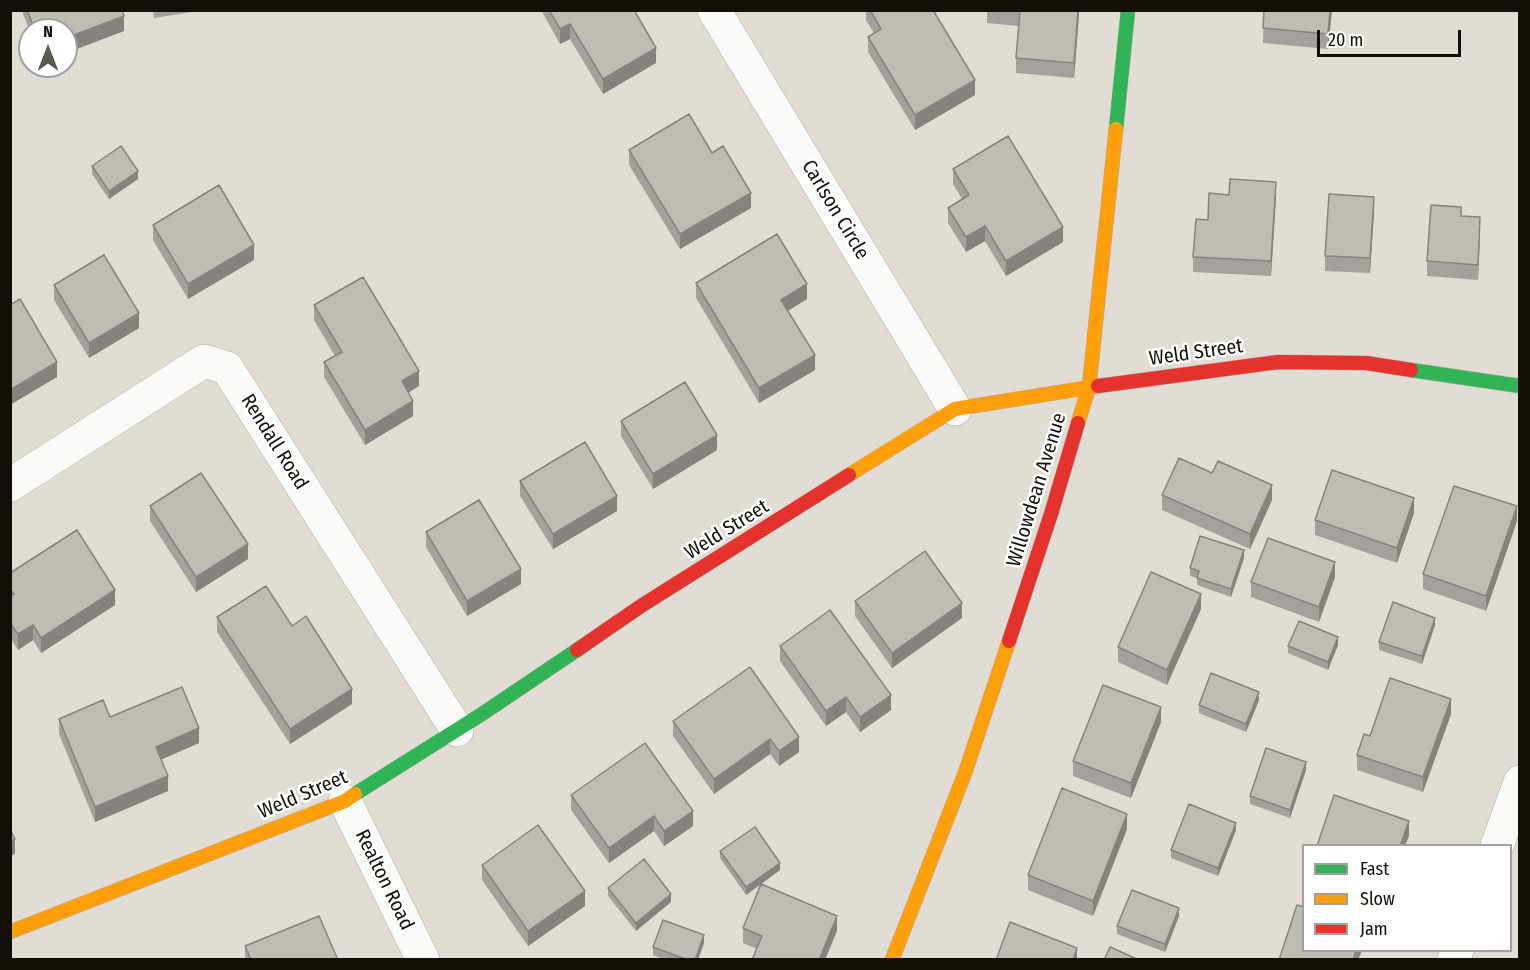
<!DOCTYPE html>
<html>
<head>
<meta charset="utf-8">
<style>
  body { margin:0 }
  #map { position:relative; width:1530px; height:970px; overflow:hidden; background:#e1ddd4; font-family:"Fira Sans Condensed",sans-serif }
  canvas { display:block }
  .frame { position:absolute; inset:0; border:12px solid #120f09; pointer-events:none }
  .legend { position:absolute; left:1302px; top:844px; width:210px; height:108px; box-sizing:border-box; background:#fff; border:2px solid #a09f9d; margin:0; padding:8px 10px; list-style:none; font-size:18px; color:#120f09 }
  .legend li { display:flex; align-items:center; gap:12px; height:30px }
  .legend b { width:30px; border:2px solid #a09f9d }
  .north { position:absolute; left:18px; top:18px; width:60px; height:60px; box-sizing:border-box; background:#fff; border:2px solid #a09f9d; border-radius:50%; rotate:0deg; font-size:16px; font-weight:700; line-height:24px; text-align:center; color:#120f09 }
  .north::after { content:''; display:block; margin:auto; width:21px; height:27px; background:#5a5750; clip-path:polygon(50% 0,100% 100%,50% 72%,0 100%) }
  .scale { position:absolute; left:1317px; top:30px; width:144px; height:27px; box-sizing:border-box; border:3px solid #120f09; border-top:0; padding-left:8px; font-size:18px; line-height:21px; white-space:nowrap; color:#120f09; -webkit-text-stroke:4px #fff; paint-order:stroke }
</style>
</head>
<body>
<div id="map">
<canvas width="1530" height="970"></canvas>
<div class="frame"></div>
<ul class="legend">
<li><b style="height:8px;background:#30b455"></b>Fast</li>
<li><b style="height:8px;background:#ff9f0a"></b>Slow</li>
<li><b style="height:8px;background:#e5322d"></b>Jam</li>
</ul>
<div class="north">N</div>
<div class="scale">20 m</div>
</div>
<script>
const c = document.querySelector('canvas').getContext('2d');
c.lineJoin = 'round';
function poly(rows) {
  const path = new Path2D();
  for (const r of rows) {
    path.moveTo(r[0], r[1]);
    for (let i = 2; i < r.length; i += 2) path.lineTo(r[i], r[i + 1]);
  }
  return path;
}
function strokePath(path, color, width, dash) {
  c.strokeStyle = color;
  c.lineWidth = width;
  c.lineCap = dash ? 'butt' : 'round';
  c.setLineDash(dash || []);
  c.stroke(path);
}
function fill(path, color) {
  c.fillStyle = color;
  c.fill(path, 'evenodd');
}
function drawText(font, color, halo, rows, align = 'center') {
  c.font = font + ' "Fira Sans Condensed",sans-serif';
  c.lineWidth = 5;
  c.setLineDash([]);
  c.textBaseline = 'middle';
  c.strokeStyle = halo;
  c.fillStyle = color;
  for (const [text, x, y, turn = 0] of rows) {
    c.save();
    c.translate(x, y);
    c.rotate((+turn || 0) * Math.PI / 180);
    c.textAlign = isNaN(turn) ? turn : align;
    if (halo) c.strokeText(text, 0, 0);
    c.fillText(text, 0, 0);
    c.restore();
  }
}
const street = poly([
  [714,10,955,409],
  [10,485,204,361,227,368,457,730],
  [345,801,423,960],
  [1497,846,1520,782],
  [1454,960,1457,950]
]);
const fast = poly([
  [1116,129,1128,10],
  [1411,370,1520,386],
  [355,794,482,714,577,650]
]);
const slow = poly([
  [1078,423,1089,387,1116,129],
  [849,475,955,409,1098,386],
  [10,932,345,801,355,794],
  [892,960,965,773,1009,641]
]);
const jam = poly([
  [1098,386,1278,362,1366,363,1411,370],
  [1009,641,1051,514,1078,423],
  [577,650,641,606,849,475]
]);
strokePath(street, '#aeaba4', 34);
strokePath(fast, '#aeaba4', 15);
strokePath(slow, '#aeaba4', 15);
strokePath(jam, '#aeaba4', 15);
strokePath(street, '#fafaf9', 33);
strokePath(fast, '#30b455', 14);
strokePath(slow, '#ff9f0a', 14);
strokePath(jam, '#e5322d', 14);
fill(poly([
  [122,10,124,31,66,53,66,30,30,30,30,32,22,11],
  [153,10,205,10,154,18],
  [541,10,634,10,656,63,603,94,570,39,560,44],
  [866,10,933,10,975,95,915,130,868,52,868,37,874,33,866,20],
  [987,10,1079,10,1074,78,1016,73,1016,58,1018,26,987,23],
  [1264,10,1332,10,1328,49,1263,43],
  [629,150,712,153,751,208,680,249,629,165],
  [92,166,138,179,109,199,92,174],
  [953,169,1063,242,1006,276,985,241,966,252,948,223,948,208,962,199,953,184],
  [1229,195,1276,197,1271,276,1193,272,1193,257],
  [1374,212,1370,273,1325,271,1325,256],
  [1461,216,1480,232,1478,280,1427,276,1427,261],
  [153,225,254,260,188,299,153,240],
  [1520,249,1520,280,1519,280],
  [696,283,807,299,788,311,815,370,759,403,696,298],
  [54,285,139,328,89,358,54,300],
  [314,305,419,386,408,393,413,416,365,445,324,377,324,362,335,356,314,320],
  [621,421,717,450,653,489,621,436],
  [1212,473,1272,500,1250,549,1162,510,1162,495],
  [520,481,617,511,553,549,520,496],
  [150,506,248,559,196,592,150,521],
  [1414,513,1397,563,1315,535,1315,520],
  [1517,521,1486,611,1423,589,1423,574],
  [426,532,521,584,467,616,426,547],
  [1244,558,1231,597,1197,585,1197,578,1190,576,1190,568],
  [10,573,115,605,41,653,33,640,18,650,10,638],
  [1335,577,1319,622,1251,597,1251,582],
  [855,601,962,618,892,668,855,616],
  [1201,609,1167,685,1118,662,1118,647],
  [217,617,292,626,352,704,290,744,217,632],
  [1435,625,1422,664,1379,650,1379,642],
  [1338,645,1328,670,1288,653,1288,646],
  [780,646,891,710,860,732,846,712,826,726,780,661],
  [750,667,799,752,779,766,770,754,714,794,673,736,673,721],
  [1259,700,1246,732,1199,713,1199,705],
  [1451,714,1423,792,1357,770,1357,755,1370,736],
  [110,717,199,743,161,759,168,791,95,822,59,734,59,719],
  [1161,722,1131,798,1073,776,1073,761],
  [1306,770,1290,818,1250,804,1250,796],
  [571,795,693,826,664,846,654,831,609,863,571,810],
  [1127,829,1093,916,1028,890,1028,875],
  [1236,830,1218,876,1171,858,1171,850],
  [720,851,780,870,761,884,837,931,757,949,743,943,743,928,760,885,746,895,720,858],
  [482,865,585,906,528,946,482,880],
  [608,888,671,902,636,931,608,896],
  [1179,916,1165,952,1117,934,1117,926],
  [704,943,698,960,666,960,653,955,653,947],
  [245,946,338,960,245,960]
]), '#a4a19c');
fill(poly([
  [1078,10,1079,10,1079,16,1074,78,1074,63],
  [1330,10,1332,10,1328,49,1328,34],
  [124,16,124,31,66,53,66,38],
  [570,24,570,39,560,44,560,29],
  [656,48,656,63,603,94,603,79],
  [975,80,975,95,915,130,915,115],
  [138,171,138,179,109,199,109,191],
  [1276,182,1276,197,1271,276,1271,261],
  [751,193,751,208,680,249,680,234],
  [1374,197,1374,212,1370,273,1370,258],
  [1480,217,1480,232,1478,280,1478,265],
  [985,226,985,241,966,252,966,237],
  [1063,227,1063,242,1006,276,1006,261],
  [254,245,254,260,188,299,188,284],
  [807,284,807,299,781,315,781,300],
  [139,313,139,328,89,358,89,343],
  [815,355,815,370,759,403,759,388],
  [57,362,57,377,10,405,10,390],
  [419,371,419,386,402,396,402,381],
  [413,401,413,416,365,445,365,430],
  [717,435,717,450,653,489,653,474],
  [1272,485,1272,500,1250,549,1250,534],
  [617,496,617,511,553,549,553,534],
  [1414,498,1414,513,1397,563,1397,548],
  [1517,506,1517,521,1486,611,1486,596],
  [248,544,248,559,196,592,196,577],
  [1244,550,1244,558,1231,597,1231,589],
  [1335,562,1335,577,1319,622,1319,607],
  [521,569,521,584,467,616,467,601],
  [115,590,115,605,41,653,41,638],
  [1201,594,1201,609,1167,685,1167,670],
  [962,603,962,618,892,668,892,653],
  [1435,618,1435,625,1422,664,1422,656],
  [33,625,33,640,18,650,18,634],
  [1338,637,1338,645,1328,670,1328,662],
  [352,689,352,704,290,744,290,729],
  [1259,692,1259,700,1246,732,1246,724],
  [891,695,891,710,860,732,860,717],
  [846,697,846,712,826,726,826,711],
  [1451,699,1451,714,1423,792,1423,777],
  [1161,707,1161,722,1131,798,1131,783],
  [199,728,199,743,156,762,156,747],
  [799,737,799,752,779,766,779,751],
  [770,739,770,754,714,794,714,779],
  [1306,762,1306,770,1290,818,1290,810],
  [168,776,168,791,95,822,95,807],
  [693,811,693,826,664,846,664,831],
  [1127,814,1127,829,1093,916,1093,901],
  [654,816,654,831,609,863,609,848],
  [1409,821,1409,836,1405,846,1400,846],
  [1236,823,1236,830,1218,876,1218,868],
  [15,839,15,854,10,856,10,841],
  [780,863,780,870,746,895,746,887],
  [585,891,585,906,528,946,528,931],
  [671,894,671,902,636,931,636,923],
  [1179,908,1179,916,1165,952,1165,944],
  [837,916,837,931,825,960,819,960],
  [704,935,704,943,698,960,695,960],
  [1077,948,1077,960,1073,960],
  [1356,951,1362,951,1358,960,1353,960]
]), '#86837f');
const building = poly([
  [27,10,122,10,124,16,66,38,66,30,35,30,27,10],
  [549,10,634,10,656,48,603,79,570,24,560,29,549,10],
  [870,10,933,10,975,80,915,115,868,37,881,29,870,10],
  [1017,10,1078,10,1074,63,1016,58,1020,11,1017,10],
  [1264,10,1330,10,1328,34,1263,28,1264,10],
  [689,114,712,153,723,146,751,193,680,234,629,150,689,114],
  [1008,136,1063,227,1006,261,985,226,966,237,948,208,969,195,953,169,1008,136],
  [121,146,138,171,109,191,92,166,121,146],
  [1230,179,1276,182,1271,261,1193,257,1196,219,1208,220,1209,193,1229,195,1230,179],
  [219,185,254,245,188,284,153,225,219,185],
  [1329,194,1374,197,1370,258,1325,256,1329,194],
  [1431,205,1461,207,1461,216,1480,217,1478,265,1427,261,1431,205],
  [777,234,807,284,781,300,815,355,759,388,696,283,777,234],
  [104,255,139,313,89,343,54,285,104,255],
  [363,277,419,371,402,381,413,401,365,430,324,362,342,352,314,305,363,277],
  [20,299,57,362,10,390,10,305,20,299],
  [685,382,717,435,653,474,621,421,685,382],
  [585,442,617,496,553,534,520,481,585,442],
  [1179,458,1212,473,1218,461,1272,485,1250,534,1162,495,1179,458],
  [1332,470,1414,498,1397,548,1315,520,1332,470],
  [201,473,248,544,196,577,150,506,201,473],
  [1454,486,1517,506,1486,596,1423,574,1454,486],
  [479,500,521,569,467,601,426,532,479,500],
  [77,530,115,590,41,638,33,625,18,634,10,623,10,597,14,594,10,589,10,573,77,530],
  [1200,536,1244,550,1231,589,1197,578,1199,571,1190,568,1200,536],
  [1268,538,1335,562,1319,607,1251,582,1268,538],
  [925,551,962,603,892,653,855,601,925,551],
  [1151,572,1201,594,1167,670,1118,647,1151,572],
  [266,586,292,626,306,616,352,689,290,729,217,617,266,586],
  [1393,602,1435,618,1422,656,1379,642,1393,602],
  [830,610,891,695,860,717,846,697,826,711,780,646,830,610],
  [1299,621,1338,637,1328,662,1288,646,1299,621],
  [750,667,799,737,779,751,770,739,714,779,673,721,750,667],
  [1211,673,1259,692,1246,724,1199,705,1211,673],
  [1390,678,1451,699,1423,777,1357,755,1364,734,1370,736,1390,678],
  [1103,685,1161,707,1131,783,1073,761,1103,685],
  [182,687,199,728,156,747,168,776,95,807,59,719,103,700,110,717,182,687],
  [645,743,693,811,664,831,654,816,609,848,571,795,645,743],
  [1266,748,1306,762,1290,810,1250,796,1266,748],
  [1062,788,1127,814,1093,901,1028,875,1062,788],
  [1334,795,1409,821,1400,846,1317,846,1334,795],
  [1189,804,1236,823,1218,868,1171,850,1189,804],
  [538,825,585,891,528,931,482,865,538,825],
  [755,827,780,863,746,887,720,851,755,827],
  [10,829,15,839,10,841,10,829],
  [644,859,671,894,636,923,608,888,644,859],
  [761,884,837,916,819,960,752,960,762,936,743,928,761,884],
  [1132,890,1179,908,1165,944,1117,926,1132,890],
  [1297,905,1304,907,1304,951,1356,951,1353,960,1279,960,1297,905],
  [319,916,338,960,251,960,245,946,319,916],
  [663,920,704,935,695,960,688,960,653,947,663,920],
  [1010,922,1077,948,1073,960,996,960,1010,922],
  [1110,947,1139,960,1104,960,1110,947]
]);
fill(building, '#bfbbb5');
strokePath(building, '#86837f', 1.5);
drawText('20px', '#120f09', '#fff', [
  ["Carlson Circle",835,210,59],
  ["Weld Street",1196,353,-8],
  ["Rendall Road",274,442,58],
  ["Willowdean Avenue",1037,490,-73],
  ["Weld Street",727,530,-32],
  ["Weld Street",303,795,-23],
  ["Realton Road",384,880,64]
]);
</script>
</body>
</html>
